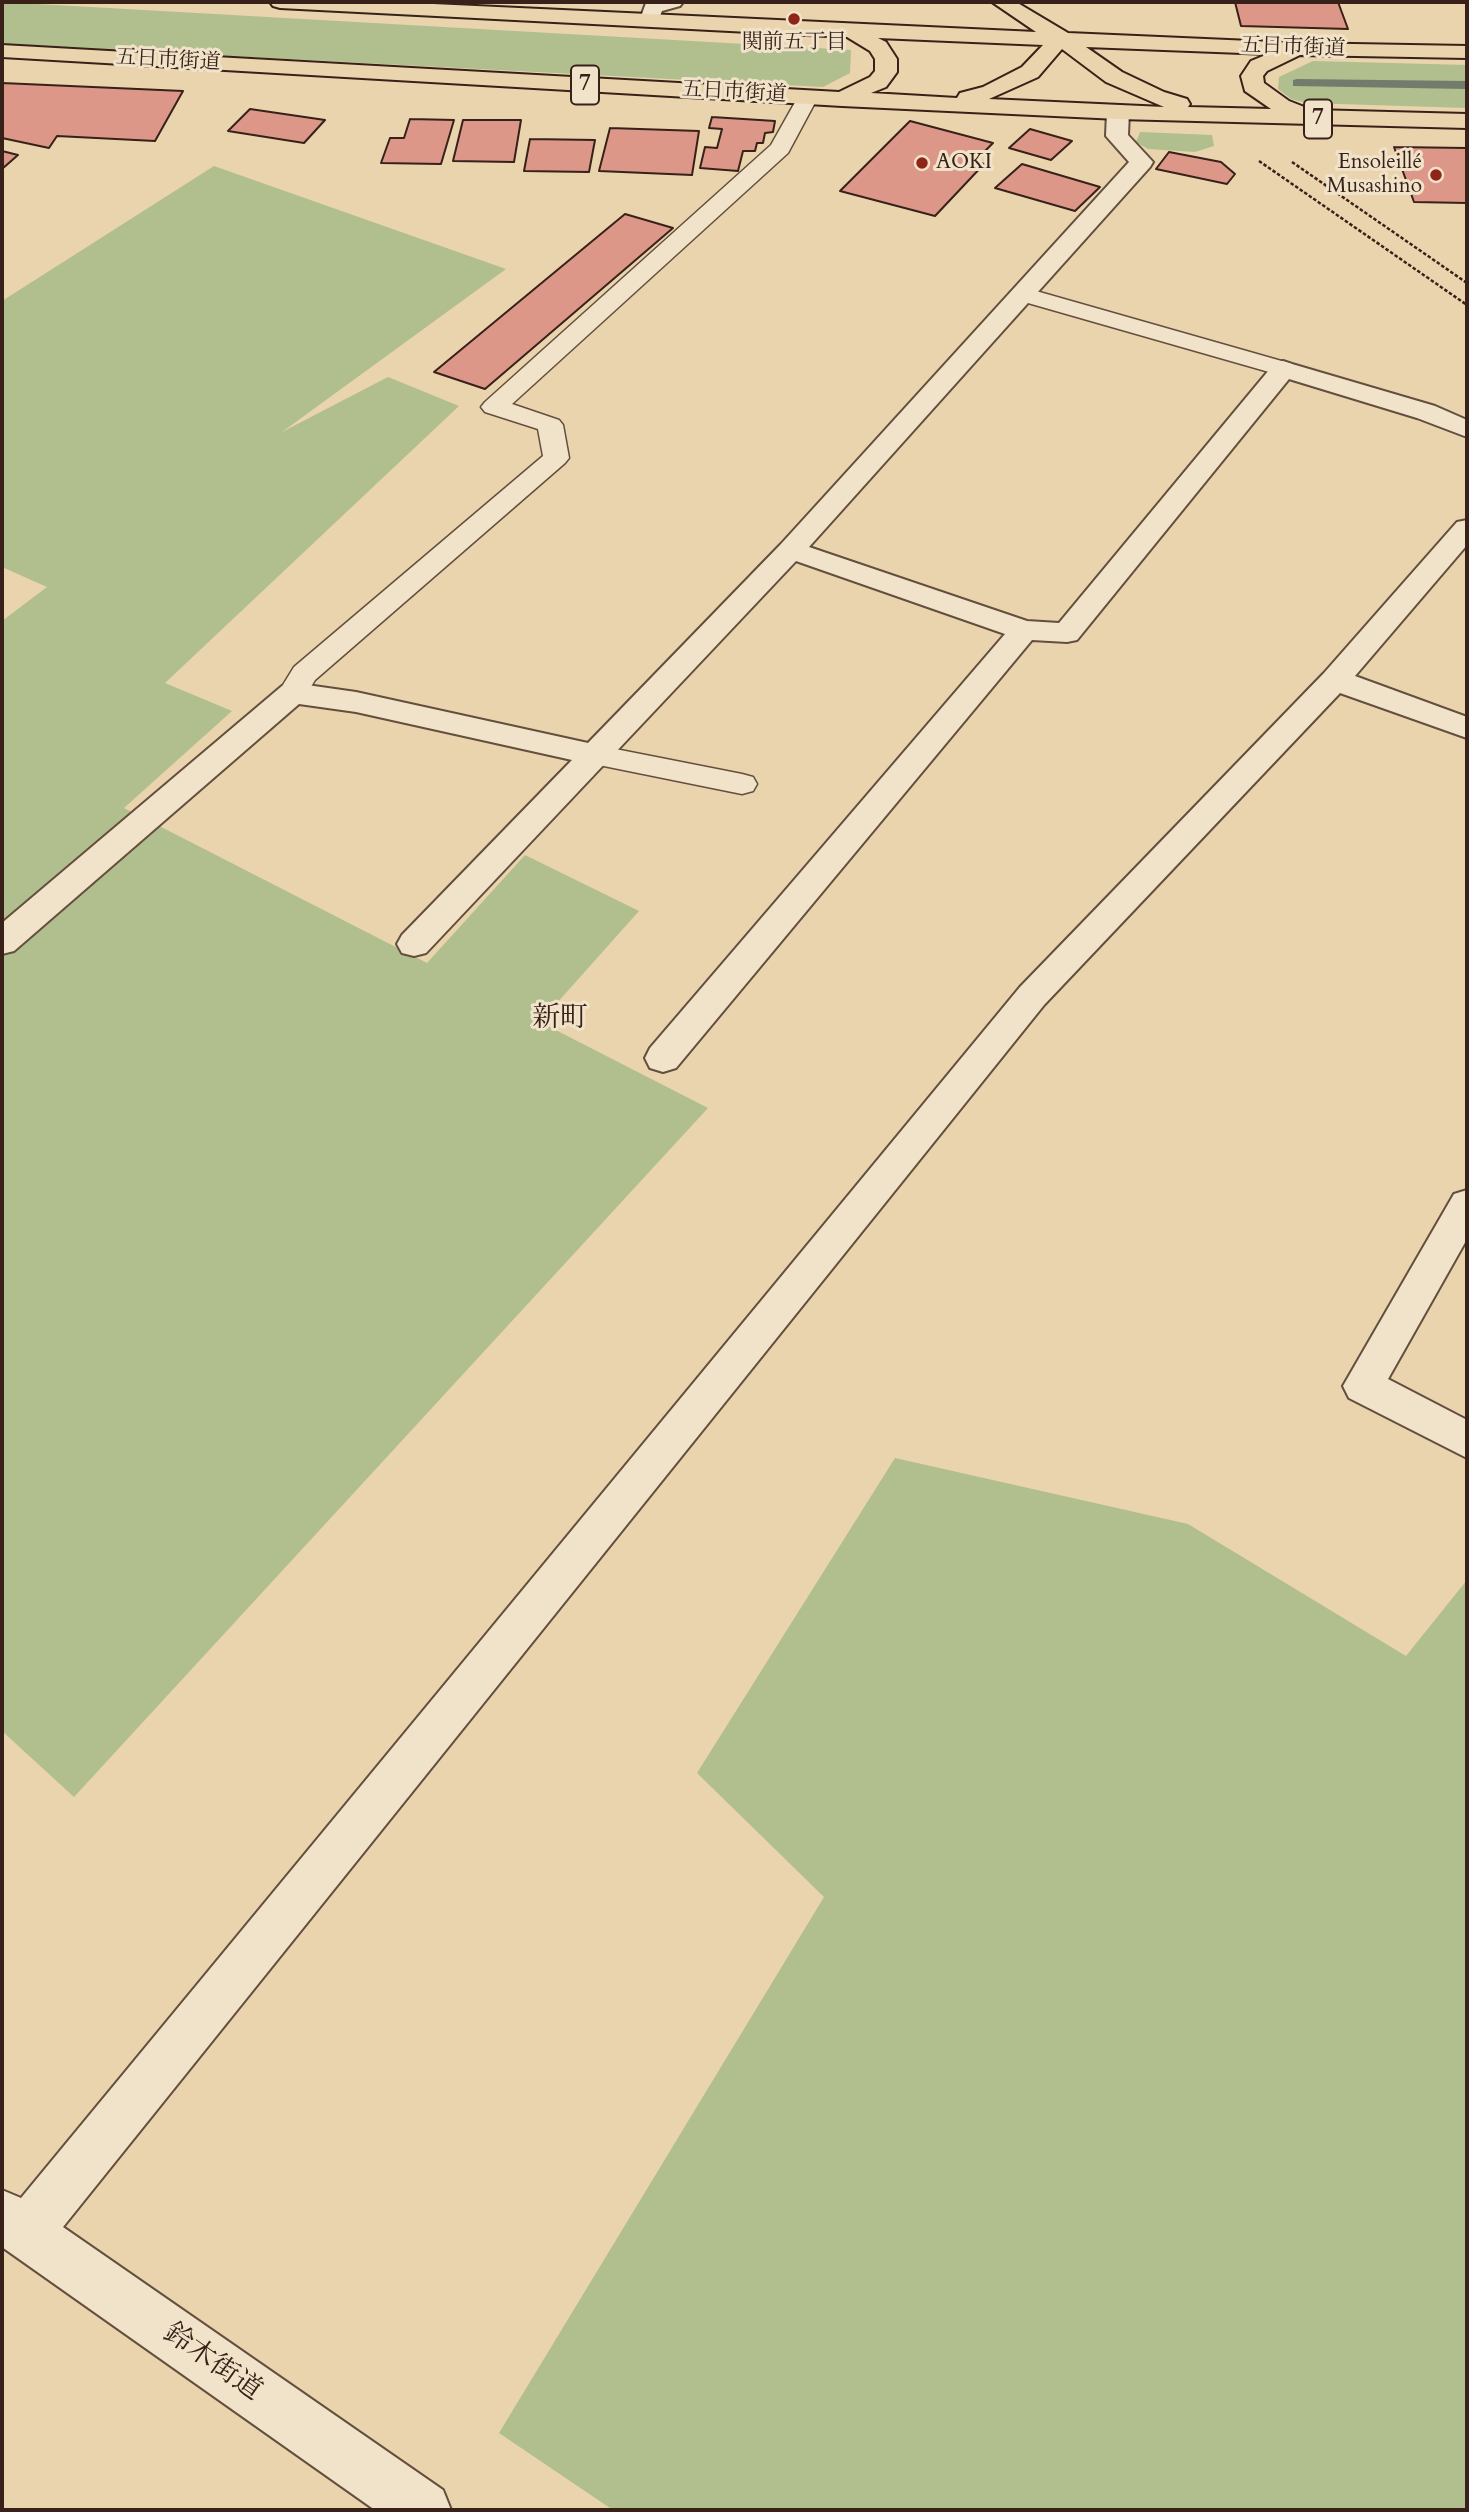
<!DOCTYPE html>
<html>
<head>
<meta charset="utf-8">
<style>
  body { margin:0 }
  #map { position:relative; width:1469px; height:2512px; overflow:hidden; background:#e9d4ad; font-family:Cardo,serif }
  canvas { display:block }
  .frame { position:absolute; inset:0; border:4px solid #382118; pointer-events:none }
</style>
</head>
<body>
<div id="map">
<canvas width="1469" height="2512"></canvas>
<div class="frame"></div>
</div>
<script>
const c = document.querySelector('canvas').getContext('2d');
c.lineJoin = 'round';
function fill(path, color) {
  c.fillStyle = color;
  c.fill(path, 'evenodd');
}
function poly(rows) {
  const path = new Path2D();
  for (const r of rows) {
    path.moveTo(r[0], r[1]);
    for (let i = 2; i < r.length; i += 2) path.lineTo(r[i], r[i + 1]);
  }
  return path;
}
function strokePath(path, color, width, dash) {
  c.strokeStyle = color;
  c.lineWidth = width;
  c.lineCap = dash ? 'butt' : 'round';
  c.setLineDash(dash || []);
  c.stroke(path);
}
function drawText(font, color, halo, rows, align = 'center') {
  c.font = font + ' Cardo,"Noto Serif JP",serif';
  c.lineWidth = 6;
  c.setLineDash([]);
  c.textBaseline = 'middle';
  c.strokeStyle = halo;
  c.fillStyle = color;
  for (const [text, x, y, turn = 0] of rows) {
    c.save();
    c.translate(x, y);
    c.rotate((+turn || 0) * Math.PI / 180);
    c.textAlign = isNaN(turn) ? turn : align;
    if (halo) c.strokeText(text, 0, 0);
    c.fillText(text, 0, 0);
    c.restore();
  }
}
fill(poly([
  [2,2,851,50,850,73,823,87,20,45,2,43],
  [1313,61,1467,65,1467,108,1307,103,1291,99,1278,89,1279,77],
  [1140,132,1212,135,1214,146,1195,152,1148,149,1136,142],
  [214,166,506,269,282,432,388,377,459,406,165,683,232,711,124,808,427,963,525,855,639,911,540,1022,708,1108,74,1797,2,1731,2,621,47,587,2,567,2,301],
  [895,1458,1188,1524,1406,1656,1467,1580,1467,2510,613,2510,499,2433,824,1897,697,1773]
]), '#b1be8e');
fill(poly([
  [1297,79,1467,81,1467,89,1293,86,1293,80,1297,79]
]), '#727c6d');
const building = poly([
  [1235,2,1338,2,1348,29,1241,26,1235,2],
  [2,83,183,91,155,141,57,136,49,148,2,138,2,83],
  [250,109,325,120,304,143,228,131,250,109],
  [712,117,775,121,773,132,765,133,763,143,757,143,755,151,743,151,738,171,700,168,705,147,717,148,722,129,709,128,712,117],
  [410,119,454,120,441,164,381,163,390,138,404,138,410,119],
  [463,120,521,120,514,162,453,161,463,120],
  [910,121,993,143,975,161,984,164,935,216,840,191,910,121],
  [610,128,699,131,692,175,599,171,610,128],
  [1030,129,1072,141,1051,160,1009,148,1030,129],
  [530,139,595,140,589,172,524,171,530,139],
  [1394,147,1467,148,1467,203,1414,202,1394,147],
  [2,151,18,155,2,169,2,151],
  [1169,152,1221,162,1235,174,1227,184,1156,169,1169,152],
  [1022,164,1100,187,1075,211,995,188,1022,164],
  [625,214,673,228,485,389,434,372,625,214]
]);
fill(building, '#dc9789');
strokePath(building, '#382118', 2);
const service = poly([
  [808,91,815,93,818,97,788,153,512,404,559,420,563,425,569,458,565,463,315,680,303,700,293,702,283,700,278,693,294,667,543,456,538,429,485,412,481,407,485,402,771,145,798,97,801,93,808,91],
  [1022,287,1292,364,1295,369,1292,374,1283,376,1014,299,1010,294,1014,289,1022,287],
  [595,745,742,774,753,777,757,784,753,791,742,794,584,762,580,755,584,748,595,745]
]);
const minor = poly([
  [683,2,680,6,662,11,656,26,642,26,639,22,646,3,683,2],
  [1118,105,1126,107,1129,112,1128,135,1153,162,1150,167,809,547,1027,621,1059,623,1274,364,1283,361,1292,364,1435,406,1467,420,1467,437,1417,418,1289,379,1077,640,1067,642,1032,640,676,1068,663,1072,650,1068,645,1058,650,1048,1005,634,796,561,426,953,414,956,402,953,397,944,402,935,572,760,356,712,299,704,14,951,2,954,2,923,282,686,293,683,356,692,588,743,781,544,1129,162,1106,136,1107,112,1110,107,1118,105],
  [1467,520,1467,545,1355,676,1467,717,1467,738,1340,693,1044,1005,63,2227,443,2490,451,2510,375,2510,2,2247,2,2190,21,2198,1020,987,1324,673,1457,522,1467,520],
  [1467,1190,1467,1239,1388,1379,1467,1420,1467,1458,1349,1398,1343,1386,1454,1194,1467,1190]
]);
const primary = poly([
  [270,2,390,2,1036,32,992,2,1016,2,1068,33,1297,43,1467,46,1467,58,1300,55,1267,71,1263,76,1264,83,1289,101,1312,110,1467,114,1467,128,1118,119,842,106,2,57,2,45,839,92,870,77,875,71,875,59,870,51,847,37,280,8,273,6,270,2],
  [878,38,1043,45,1022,67,983,87,960,93,957,98,871,93,886,87,897,72,897,59,886,42,878,38],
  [1086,47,1268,54,1251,61,1241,76,1245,91,1271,109,1188,107,1190,104,1187,99,1164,92,1122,72,1086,47],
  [1062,49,1106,82,1164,107,989,99,1038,77,1062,49]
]);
strokePath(service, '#644e3d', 3);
strokePath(minor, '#644e3d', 4);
strokePath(primary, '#382118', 4);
strokePath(poly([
  [1259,161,1467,305],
  [1292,162,1467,283]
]), '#382118', 2.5, [3.5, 2]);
fill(service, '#f1e3ca');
fill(minor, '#f1e3ca');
fill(primary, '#e9d4ad');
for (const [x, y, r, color] of [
  [794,19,7,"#8f2418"],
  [922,163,7,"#8f2418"],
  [1436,175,7,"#8f2418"]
]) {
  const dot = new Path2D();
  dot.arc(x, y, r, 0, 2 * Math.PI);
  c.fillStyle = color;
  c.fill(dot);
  strokePath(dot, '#f1e3ca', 2.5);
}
drawText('21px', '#382118', '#f1e3ca', [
  ["関前五丁目",794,43],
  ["AOKI",936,163,"left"],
  ["Ensoleillé",1422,163,"right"],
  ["Musashino",1422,187,"right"]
]);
drawText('21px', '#382118', '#f1e3ca', [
  ["五日市街道",1293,48,2],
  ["五日市街道",168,61,3],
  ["五日市街道",734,93,3]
]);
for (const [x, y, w] of [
  [585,85,28],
  [1318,119,28]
]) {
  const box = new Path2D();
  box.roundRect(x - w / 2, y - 19.5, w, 39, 5);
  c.fillStyle = '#f1e3ca';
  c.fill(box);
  strokePath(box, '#382118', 2);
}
drawText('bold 23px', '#382118', null, [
  ["7",585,85],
  ["7",1318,119]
]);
drawText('28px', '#382118', '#f1e3ca', [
  ["新町",560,1020]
]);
drawText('28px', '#382118', '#f1e3ca', [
  ["鈴木街道",212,2363,35]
]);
</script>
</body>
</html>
